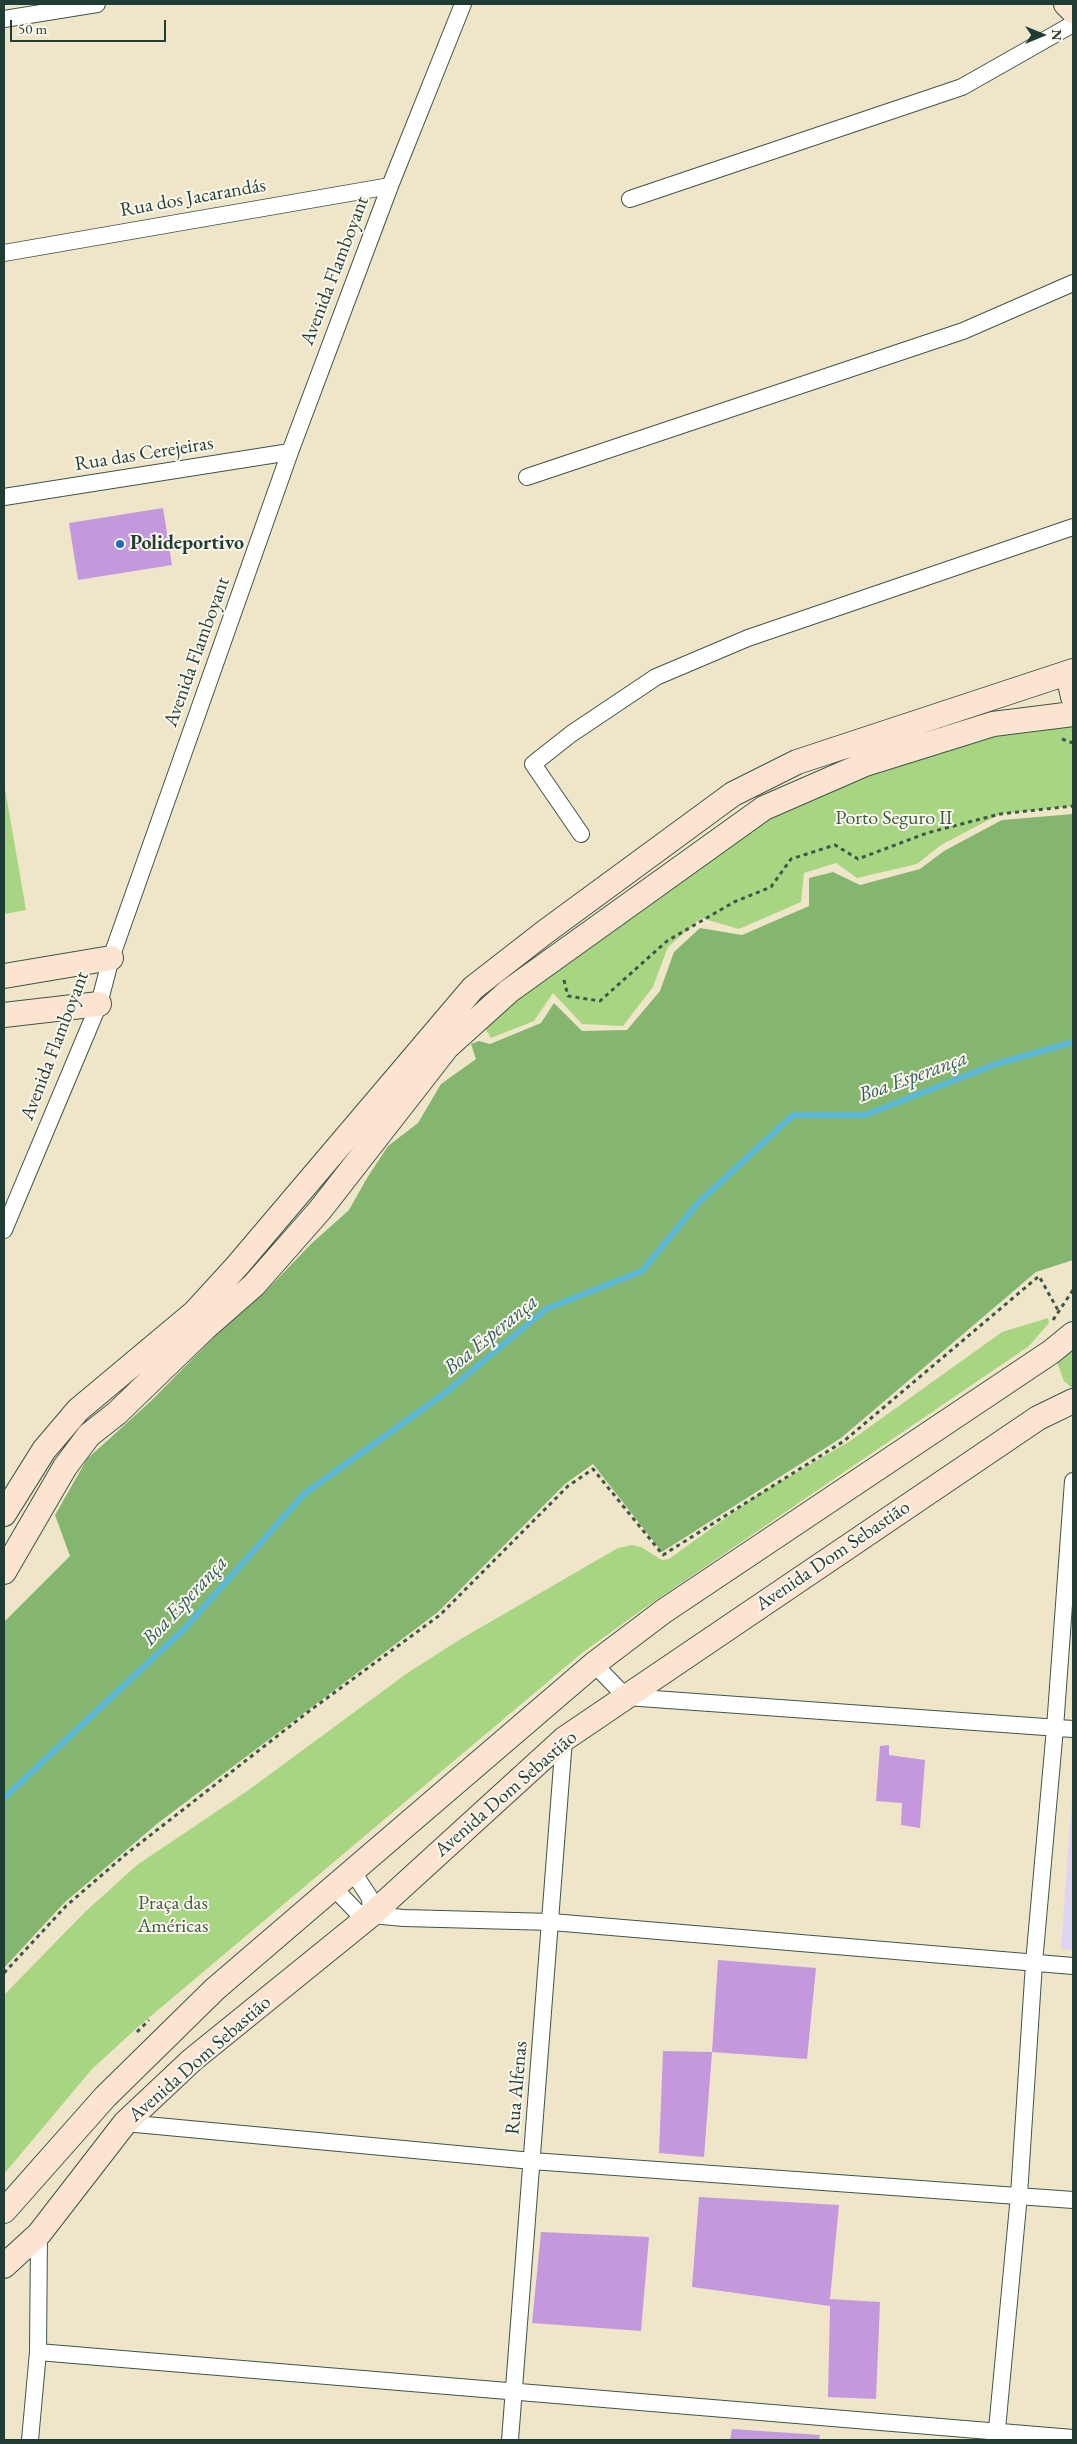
<!DOCTYPE html>
<html>
<head>
<meta charset="utf-8">
<style>
  body { margin:0 }
  #map { position:relative; width:1077px; height:2444px; overflow:hidden; background:#efe6c9; font-family:"EB Garamond",serif }
  canvas { display:block }
  .frame { position:absolute; inset:0; border:5px solid #1f3d34; pointer-events:none }
  .north { position:absolute; left:1017px; top:10px; width:50px; height:50px; -webkit-text-stroke:4px #fbf7ec; paint-order:stroke; rotate:90deg; font-size:14px; font-weight:700; line-height:20px; text-align:center; color:#1f3d34 }
  .north::after { content:''; display:block; margin:auto; width:18px; height:22px; background:#1f3d34; clip-path:polygon(50% 0,100% 100%,50% 72%,0 100%) }
  .scale { position:absolute; left:10px; top:20px; width:156px; height:22px; box-sizing:border-box; border:2px solid #1f3d34; border-top:0; padding-left:6px; font-size:15px; line-height:18px; white-space:nowrap; color:#1f3d34; -webkit-text-stroke:4px #fbf7ec; paint-order:stroke }
</style>
</head>
<body>
<div id="map">
<canvas width="1077" height="2444"></canvas>
<div class="frame"></div>
<div class="north">N</div>
<div class="scale">50 m</div>
</div>
<script>
const c = document.querySelector('canvas').getContext('2d');
c.lineJoin = 'round';
function fill(path, color) {
  c.fillStyle = color;
  c.fill(path, 'evenodd');
}
function poly(rows) {
  const path = new Path2D();
  for (const r of rows) {
    path.moveTo(r[0], r[1]);
    for (let i = 2; i < r.length; i += 2) path.lineTo(r[i], r[i + 1]);
  }
  return path;
}
function strokePath(path, color, width, dash) {
  c.strokeStyle = color;
  c.lineWidth = width;
  c.lineCap = dash ? 'butt' : 'round';
  c.setLineDash(dash || []);
  c.stroke(path);
}
function drawText(font, color, halo, rows, align = 'center') {
  c.font = font + ' "EB Garamond",serif';
  c.lineWidth = 4;
  c.setLineDash([]);
  c.textBaseline = 'middle';
  c.strokeStyle = halo;
  c.fillStyle = color;
  for (const [text, x, y, turn = 0] of rows) {
    c.save();
    c.translate(x, y);
    c.rotate((+turn || 0) * Math.PI / 180);
    c.textAlign = isNaN(turn) ? turn : align;
    if (halo) c.strokeText(text, 0, 0);
    c.fillText(text, 0, 0);
    c.restore();
  }
}
fill(poly([
  [1073,1782,1073,1950,1061,1949]
]), '#e1d4f3');
fill(poly([
  [1037,725,1073,727,1073,806,1000,814,941,845,917,864,857,878,836,863,804,873,801,902,739,929,701,918,668,947,653,987,623,1026,582,1024,553,993,534,1021,491,1038,484,1027,486,1014,767,814,992,730],
  [4,783,26,910,4,914],
  [1048,1318,1049,1323,1029,1346,646,1607,582,1653,139,2026,92,2069,4,2174,4,1995,85,1912,137,1865,250,1789,406,1674,459,1640,618,1548,632,1545,641,1547,662,1560,669,1559,756,1496,850,1441,1002,1332],
  [1073,1335,1073,1389,1064,1381,1058,1365,1058,1356]
]), '#a7d582');
fill(poly([
  [1073,814,1073,1260,1036,1272,841,1438,662,1552,593,1464,565,1484,438,1612,158,1823,64,1903,4,1968,4,1622,70,1556,55,1515,87,1459,151,1401,221,1330,263,1294,311,1244,349,1210,367,1178,388,1146,418,1123,441,1084,476,1059,471,1044,479,1041,490,1044,541,1023,554,1003,582,1031,627,1030,660,991,674,952,700,928,742,935,809,906,809,878,833,872,860,885,920,869,944,851,1002,820]
]), '#85b670');
strokePath(poly([
  [4,1798,185,1628,304,1494,445,1393,546,1309,642,1271,697,1204,793,1115,865,1115,996,1064,1073,1042]
]), '#5bb8d9', 6);
fill(poly([
  [163,508,172,565,78,580,69,523],
  [889,1745,889,1755,925,1760,920,1828,901,1825,902,1803,876,1801,880,1746],
  [718,1960,816,1968,807,2059,712,2052],
  [663,2051,712,2052,704,2157,659,2153],
  [699,2197,839,2205,830,2299,880,2302,876,2399,828,2397,830,2306,692,2287],
  [541,2232,649,2237,641,2331,532,2323],
  [732,2429,820,2435,819,2440,730,2440]
]), '#c398dd');
const street = poly([
  [4,19,97,4],
  [630,199,962,87,1073,24],
  [4,253,390,186],
  [527,477,963,331,1073,283],
  [4,497,290,452],
  [581,834,533,764,571,734,656,677,748,638,1073,527],
  [4,1230,99,1004,111,958,290,452,390,186,463,4],
  [594,1664,626,1697,1073,1729],
  [353,1872,370,1898,371,1915],
  [334,1888,357,1912,371,1915,404,1918,552,1922,1073,1966],
  [125,2123,532,2161,1073,2200],
  [38,2352,1073,2438],
  [30,2440,38,2352,39,2234],
  [510,2440,564,1739],
  [996,2440,1019,2195,1034,1963,1055,1728,1073,1481]
]);
const secondary = poly([
  [1066,4,1073,11],
  [1073,678,1071,688,1073,697],
  [4,976,111,958],
  [4,1015,99,1004],
  [4,1514,44,1450,78,1410,194,1313,237,1266,473,988,545,932,733,794,797,762,1073,671],
  [4,1572,65,1467,89,1435,117,1413,205,1328,254,1285,320,1210,447,1047,509,991,764,808,865,764,993,724,1073,714],
  [4,2211,105,2097,215,1989,594,1664,664,1611,1051,1352,1073,1334],
  [4,2266,39,2234,125,2123,192,2060,371,1915,564,1739,1038,1418,1073,1401]
]);
strokePath(street, '#3e564a', 18);
strokePath(secondary, '#3e564a', 26);
strokePath(poly([
  [1062,739,1073,743],
  [564,980,568,996,600,1001,667,941,734,902,771,887,791,859,835,845,858,859,927,833,1000,814,1073,806],
  [1053,1320,1073,1290],
  [4,1973,66,1906,125,1855,308,1712,440,1615,568,1486,593,1469,663,1555,844,1441,1039,1276,1059,1312],
  [137,2032,149,2020]
]), '#3e564a', 3, [4, 4]);
strokePath(street, '#fff', 16);
strokePath(secondary, '#fde4d1', 24);
for (const [x, y, r, color] of [
  [120,544,5,"#1f6fb2"]
]) {
  const dot = new Path2D();
  dot.arc(x, y, r, 0, 2 * Math.PI);
  c.fillStyle = color;
  c.fill(dot);
  strokePath(dot, '#fbf7ec', 2);
}
drawText('20px', '#1f3d34', '#fbf7ec', [
  ["Rua dos Jacarandás",193,198,-10],
  ["Avenida Flamboyant",335,271,-69],
  ["Rua das Cerejeiras",144,454,-9],
  ["Avenida Flamboyant",197,652,-70],
  ["Avenida Flamboyant",55,1046,-69],
  ["Avenida Dom Sebastião",833,1556,-34],
  ["Avenida Dom Sebastião",506,1794,-41],
  ["Avenida Dom Sebastião",200,2059,-41],
  ["Rua Alfenas",517,2088,-85]
]);
drawText('bold 20px', '#1f3d34', '#fbf7ec', [
  ["Polideportivo",130,544]
], 'left');
drawText('20px', '#3a5b44', '#fbf7ec', [
  ["Porto Seguro II",894,819],
  ["Praça das",173,1904],
  ["Américas",173,1927]
]);
drawText('italic 21px', '#2e5c5d', '#fbf7ec', [
  ["Boa Esperança",913,1077,-20],
  ["Boa Esperança",491,1335,-39],
  ["Boa Esperança",185,1601,-47]
]);
</script>
</body>
</html>
